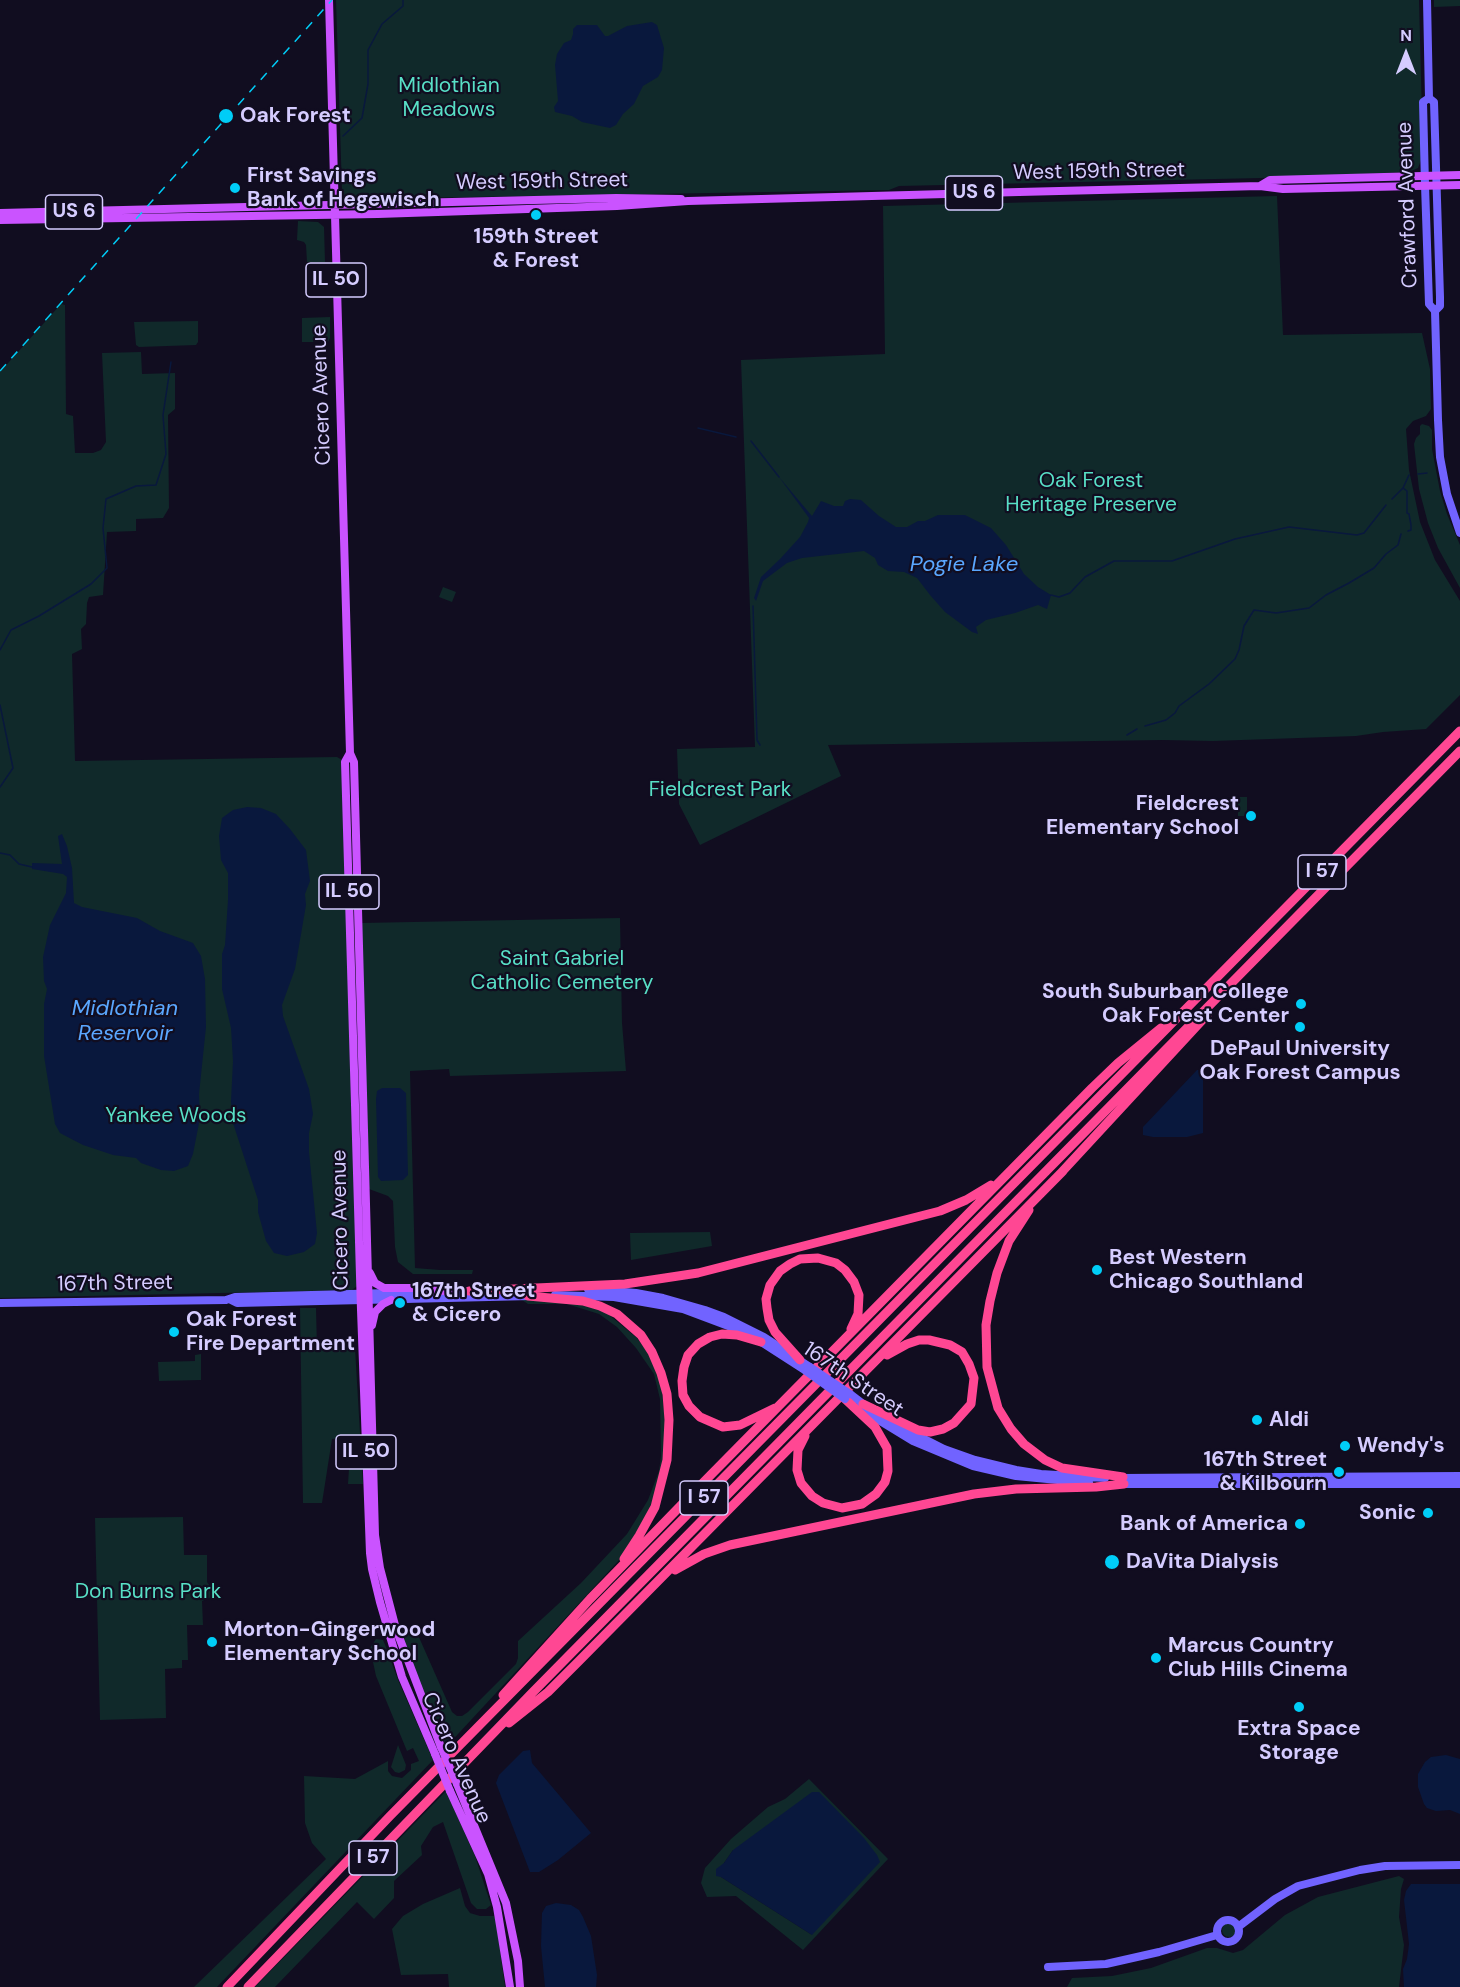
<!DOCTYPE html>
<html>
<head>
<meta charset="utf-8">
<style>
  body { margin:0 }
  #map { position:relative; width:1460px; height:1987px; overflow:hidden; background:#110d20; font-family:"DM Sans",sans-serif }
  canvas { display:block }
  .north { position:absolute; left:1376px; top:24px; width:60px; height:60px; -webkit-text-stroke:4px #110d20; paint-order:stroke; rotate:0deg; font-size:16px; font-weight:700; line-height:24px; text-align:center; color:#d5ccff }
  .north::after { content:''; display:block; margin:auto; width:21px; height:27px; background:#d5ccff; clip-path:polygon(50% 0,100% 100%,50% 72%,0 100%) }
</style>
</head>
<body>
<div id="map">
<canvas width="1460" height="1987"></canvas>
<div class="north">N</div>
</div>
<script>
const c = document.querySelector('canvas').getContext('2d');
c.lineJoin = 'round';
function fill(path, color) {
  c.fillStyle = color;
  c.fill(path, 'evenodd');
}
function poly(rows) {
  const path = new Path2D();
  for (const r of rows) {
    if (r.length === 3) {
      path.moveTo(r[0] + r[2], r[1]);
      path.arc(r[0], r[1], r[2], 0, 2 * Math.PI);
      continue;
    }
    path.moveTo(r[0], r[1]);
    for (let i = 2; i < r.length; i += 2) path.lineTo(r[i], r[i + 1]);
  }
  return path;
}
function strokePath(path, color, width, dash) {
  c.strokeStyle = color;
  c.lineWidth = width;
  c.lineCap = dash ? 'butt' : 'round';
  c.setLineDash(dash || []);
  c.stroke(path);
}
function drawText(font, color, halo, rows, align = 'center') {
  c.font = font + ' "DM Sans",sans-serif';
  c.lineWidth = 4.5;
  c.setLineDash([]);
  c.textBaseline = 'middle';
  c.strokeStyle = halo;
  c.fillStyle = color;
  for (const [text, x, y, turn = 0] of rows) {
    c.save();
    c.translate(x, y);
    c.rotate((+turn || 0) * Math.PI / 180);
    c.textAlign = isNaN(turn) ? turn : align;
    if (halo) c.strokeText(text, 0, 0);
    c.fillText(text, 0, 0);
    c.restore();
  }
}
fill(poly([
  [1419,0,1423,155,1418,168,1409,172,1261,178,899,186,889,190,351,199,344,195,342,191,336,0],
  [1434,0,1460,0,1460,6,1434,7],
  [1277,196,1283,335,1422,333,1430,369,1431,409,1426,416,1413,421,1406,429,1409,470,1420,522,1435,560,1460,601,1460,695,1426,729,1383,732,1356,736,1213,741,1163,740,828,745,841,776,700,845,679,804,677,749,755,747,741,360,885,354,883,206],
  [298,221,318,222,324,227,325,262,307,262,306,245,304,242,297,240],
  [61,304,65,305,66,414,73,416,75,453,93,453,101,450,106,442,102,353,141,352,142,374,175,373,175,409,168,415,169,508,163,518,136,519,136,531,107,532,103,595,89,597,87,603,86,624,81,629,82,649,72,654,75,761,337,757,342,760,357,1286,352,1290,0,1298,0,372],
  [330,317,330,338,328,342,302,342,302,318],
  [198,321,198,342,196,345,139,347,136,345,134,322],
  [1422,424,1429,426,1432,430,1432,449,1440,491,1447,514,1460,545,1460,588,1438,548,1428,523,1419,489,1414,444,1416,438,1420,434,1420,426],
  [443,587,456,592,452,602,439,597],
  [1238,797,1247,797,1247,816,1238,816],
  [620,918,622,1023,626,1071,450,1076,449,1069,410,1071,415,1268,440,1270,473,1270,472,1274,413,1274,398,1262,395,1247,393,1201,388,1196,369,1189,361,923],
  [710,1232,712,1246,631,1260,630,1233],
  [532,1299,590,1305,608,1314,637,1338,649,1354,658,1372,662,1391,666,1433,663,1462,657,1490,648,1512,622,1557,446,1747,401,1637,403,1633,411,1630,418,1635,452,1712,457,1716,462,1716,468,1712,516,1664,518,1658,518,1641,581,1583,627,1534,648,1500,659,1471,661,1456,660,1399,654,1374,636,1348,617,1327,599,1314,567,1304,528,1304,522,1300],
  [300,1308,316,1308,317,1349,355,1348,363,1484,348,1484,351,1437,332,1439,322,1503,303,1503],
  [201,1354,201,1380,159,1381,158,1362,195,1361,195,1355],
  [183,1517,184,1555,207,1555,207,1582,216,1595,202,1601,203,1625,187,1625,188,1660,182,1660,182,1668,165,1669,166,1718,100,1720,95,1518],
  [376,1639,383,1640,386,1647,398,1680,433,1760,217,1987,194,1987,326,1859,312,1843,305,1823,304,1776,355,1779,388,1761,388,1771,392,1776,402,1778,411,1770,411,1764,419,1761,413,1748,407,1751,376,1676,370,1648],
  [398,1745,406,1765,405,1770,399,1773,395,1772,391,1767],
  [809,1779,888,1859,803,1950,736,1896,707,1897,701,1883,705,1868,731,1839,768,1807,785,1799],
  [733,1850,812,1935,721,1877,724,1863],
  [446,1791,475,1856,491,1905,486,1909,477,1909,471,1903,443,1822,433,1827,421,1846,422,1855,394,1881,394,1898,374,1919,357,1902,275,1987,255,1987],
  [1399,1876,1404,1879,1401,1889,1399,1917,1404,1945,1399,1987,1067,1987,1072,1978,1112,1976,1151,1968,1207,1948,1217,1948,1233,1953,1243,1950,1285,1915,1318,1897],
  [460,1888,465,1906,470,1913,480,1916,494,1916,496,1921,505,1987,449,1987,448,1974,401,1975,392,1929,403,1916,423,1904],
  [1229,1930,7]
]), '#10292a');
fill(poly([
  [652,22,657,25,664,48,662,70,658,77,643,86,634,104,623,114,616,125,610,128,582,122,572,116,555,112,554,107,558,101,555,65,557,54,564,43,571,40,573,34,573,29,577,25,597,25,605,36,608,36,627,26],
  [779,477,812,516,821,501,834,506,843,506,845,501,850,499,861,500,879,516,896,527,907,527,918,521,925,521,938,515,965,515,991,528,1006,545,1024,574,1038,587,1051,595,1047,609,1038,605,1015,613,986,620,976,627,978,634,972,632,945,612,930,595,917,578,904,572,888,571,878,565,875,558,864,551,802,558,787,563,763,581,756,601,754,598,761,577,780,559,800,537,808,522,809,518],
  [247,807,261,808,276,814,290,829,306,850,310,881,305,894,306,905,295,969,282,1005,283,1016,309,1089,313,1114,309,1133,309,1152,317,1233,315,1244,304,1252,287,1256,274,1253,266,1241,258,1212,258,1200,233,1123,231,1101,233,1061,231,1028,222,989,222,954,225,945,228,900,228,873,221,860,219,836,222,818,233,810],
  [62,834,67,846,72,868,74,903,82,907,137,918,160,931,193,943,201,956,205,979,206,1027,199,1094,200,1118,193,1154,188,1166,174,1171,161,1170,141,1163,136,1158,113,1155,83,1145,60,1133,55,1124,44,1056,44,1004,47,989,44,981,43,957,50,925,66,893,67,877,63,874,32,869,32,863,62,864,58,836],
  [1197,1070,1201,1070,1203,1072,1203,1133,1187,1137,1153,1137,1143,1135,1143,1127],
  [382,1088,400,1088,406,1093,408,1175,403,1180,381,1181,378,1177,376,1099,377,1091],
  [530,1750,532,1763,591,1833,558,1860,539,1872,530,1872,496,1783,499,1775,523,1751],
  [1446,1755,1460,1759,1460,1814,1450,1810,1436,1811,1427,1808,1424,1804,1418,1787,1418,1774,1425,1762,1431,1757],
  [812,1792,819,1792,864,1838,877,1855,880,1862,812,1935,721,1877,716,1876,716,1869,724,1863,733,1850],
  [1411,1884,1460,1884,1460,1987,1404,1987,1403,1969,1407,1959,1409,1944,1404,1900,1406,1891],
  [556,1903,571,1905,579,1910,583,1917,591,1936,597,1975,596,1987,545,1987,541,1946,542,1913,546,1906]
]), '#09183d');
strokePath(poly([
  [343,136,362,118,368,84,368,50,382,24,403,6,403,0],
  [698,428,736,437],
  [751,441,779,477],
  [1418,474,1427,473],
  [1403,488,1407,491,1407,513,1409,514,1411,525,1411,530,1408,531],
  [1392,499,1403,488,1409,475],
  [1051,595,1059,597,1070,593,1085,577,1114,561,1172,561,1235,539,1289,527,1357,535,1364,533,1386,505],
  [753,606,757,740,760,745],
  [0,650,11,630,39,616,91,584,107,568,103,528,106,499,136,486,156,485,166,454,163,415,171,362],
  [0,705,13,768,0,787],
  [1145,726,1166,720,1175,713,1179,706,1209,684,1235,659,1239,650,1244,626,1254,610,1276,613,1309,608,1326,595,1349,583,1374,568,1386,554,1398,545,1401,534],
  [1127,735,1137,729],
  [0,853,10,855,19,864,32,867]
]), '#09183d', 1.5);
strokePath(poly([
  [1427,0,1429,98,1434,102,1440,297,1440,306,1435,311,1438,420,1440,457,1447,494,1460,533],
  [1429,98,1423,102,1425,185,1429,304,1435,311],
  [588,1289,636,1293,663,1298,705,1310,724,1317,764,1337,810,1367],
  [448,1292,475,1291],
  [555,1295,614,1297,683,1309,739,1330,761,1342,806,1371],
  [231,1300,237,1303,531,1296],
  [0,1303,226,1300,235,1297,427,1292],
  [850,1394,867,1407],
  [859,1408,913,1441,973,1466,1016,1476,1089,1483],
  [887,1420,944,1449,975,1460,1016,1470,1041,1474,1105,1478],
  [1120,1478,1460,1476],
  [1119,1484,1460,1484],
  [1228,1931,11],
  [1238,1927,1275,1899,1298,1886,1360,1870,1385,1866,1460,1865],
  [1048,1967,1106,1964,1159,1952,1217,1935]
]), '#7163ff', 8);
strokePath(poly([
  [329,0,350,753,354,762,375,1535,380,1568,396,1629,441,1747],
  [1260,186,1270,180,1460,175],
  [0,213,616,198,681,199],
  [0,220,378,214,617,206,688,201,1019,192,1260,186,1283,189,1460,185],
  [350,753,345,762,361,1310,370,1553,372,1569,380,1602,402,1677,435,1754],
  [370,1273,375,1283,384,1288,416,1288,452,1292],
  [372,1325,375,1312,383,1304,391,1300],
  [457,1784,506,1903,518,1961,520,1987],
  [450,1791,488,1874,497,1907,510,1987]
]), '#ca53ff', 8);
strokePath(poly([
  [1060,1174,1207,1015],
  [1029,1210,1009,1241,997,1273,990,1301,986,1325,987,1367,998,1408,1011,1429,1024,1444,1045,1460,1062,1468,1123,1477],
  [469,1291,625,1284,698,1273,940,1211,966,1200,991,1185],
  [528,1296,583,1301,600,1306,617,1314,641,1335,652,1352,661,1373,667,1394,669,1420,667,1460,655,1507,639,1536,624,1559],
  [761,1342,737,1335,722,1334,710,1337,698,1344,688,1355,684,1367,682,1381,683,1395,689,1406,700,1417,723,1427,740,1425,775,1408],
  [800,1360,775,1332,769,1320,767,1308,766,1299,770,1285,780,1271,790,1264,800,1259,818,1258,836,1263,845,1270,854,1282,859,1295,858,1314,851,1329],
  [863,1404,918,1430,930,1432,943,1429,954,1423,971,1404,974,1378,969,1364,962,1352,950,1345,929,1340,919,1340,907,1344,887,1355],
  [805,1436,798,1450,797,1470,801,1483,812,1496,823,1503,842,1508,862,1504,876,1494,885,1482,888,1471,887,1448,875,1427,845,1399],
  [675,1570,704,1554,730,1545,974,1494,1016,1489,1096,1487,1124,1484],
  [503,1695,590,1599,693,1493,1092,1088,1118,1063,1161,1028],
  [509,1723,548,1692,579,1661,1063,1171],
  [227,1987,390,1816,1460,731],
  [248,1987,533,1692,1460,751]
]), '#ff4793', 9);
strokePath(poly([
  [0,371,332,0]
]), '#00cdf7', 1.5, [9, 8]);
strokePath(poly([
  [810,1367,850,1394],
  [806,1371,845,1399]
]), '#7163ff', 8);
strokePath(poly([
  [441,1747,457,1784],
  [435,1754,450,1791]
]), '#ca53ff', 8);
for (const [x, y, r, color] of [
  [226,116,8,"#00cdf7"],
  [235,188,6,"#00cdf7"],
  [536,215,6,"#00cdf7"],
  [1251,816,6,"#00cdf7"],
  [1301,1004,6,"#00cdf7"],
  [1300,1027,6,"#00cdf7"],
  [1097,1270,6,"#00cdf7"],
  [400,1303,6,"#00cdf7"],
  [174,1332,6,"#00cdf7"],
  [1257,1420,6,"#00cdf7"],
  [1345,1446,6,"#00cdf7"],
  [1339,1472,6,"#00cdf7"],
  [1428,1513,6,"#00cdf7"],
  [1300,1524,6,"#00cdf7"],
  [1112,1562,8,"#00cdf7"],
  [212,1642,6,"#00cdf7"],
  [1156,1658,6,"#00cdf7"],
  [1299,1707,6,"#00cdf7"]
]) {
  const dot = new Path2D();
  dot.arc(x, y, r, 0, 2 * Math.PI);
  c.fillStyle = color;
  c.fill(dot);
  strokePath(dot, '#110d20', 2);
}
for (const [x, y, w] of [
  [974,193,57],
  [74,212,57],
  [336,280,60],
  [1322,872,48],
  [349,892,60],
  [366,1452,60],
  [704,1498,48],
  [373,1858,48]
]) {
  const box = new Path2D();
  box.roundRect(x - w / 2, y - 17, w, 34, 4.5);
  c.fillStyle = '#110d20';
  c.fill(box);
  strokePath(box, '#d5ccff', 1.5);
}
drawText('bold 20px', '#d5ccff', null, [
  ["US 6",974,193],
  ["US 6",74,212],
  ["IL 50",336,280],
  ["I 57",1322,872],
  ["IL 50",349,892],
  ["IL 50",366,1452],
  ["I 57",704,1498],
  ["I 57",373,1858]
]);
drawText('21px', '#58dfc6', '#110d20', [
  ["Midlothian",449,86],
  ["Meadows",449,110],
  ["Oak Forest",1091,481],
  ["Heritage Preserve",1091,505],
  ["Fieldcrest Park",720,790],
  ["Saint Gabriel",562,959],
  ["Catholic Cemetery",562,983],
  ["Yankee Woods",176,1116],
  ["Don Burns Park",148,1592]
]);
drawText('bold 21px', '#d5ccff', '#110d20', [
  ["Oak Forest",240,116],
  ["First Savings",247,176],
  ["Bank of Hegewisch",247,200],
  ["159th Street",536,237,"center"],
  ["& Forest",536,261,"center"],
  ["Fieldcrest",1239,804,"right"],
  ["Elementary School",1239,828,"right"],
  ["South Suburban College",1289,992,"right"],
  ["Oak Forest Center",1289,1016,"right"],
  ["DePaul University",1300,1049,"center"],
  ["Oak Forest Campus",1300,1073,"center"],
  ["Best Western",1109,1258],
  ["Chicago Southland",1109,1282],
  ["167th Street",412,1291],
  ["& Cicero",412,1315],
  ["Oak Forest",186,1320],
  ["Fire Department",186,1344],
  ["Aldi",1269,1420],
  ["Wendy's",1357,1446],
  ["167th Street",1327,1460,"right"],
  ["& Kilbourn",1327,1484,"right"],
  ["Sonic",1416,1513,"right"],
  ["Bank of America",1288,1524,"right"],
  ["DaVita Dialysis",1126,1562],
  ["Morton-Gingerwood",224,1630],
  ["Elementary School",224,1654],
  ["Marcus Country",1168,1646],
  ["Club Hills Cinema",1168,1670],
  ["Extra Space",1299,1729,"center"],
  ["Storage",1299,1753,"center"]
], 'left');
drawText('21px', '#d5ccff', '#110d20', [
  ["West 159th Street",1099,172,-1],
  ["West 159th Street",542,182,-1],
  ["Crawford Avenue",1408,205,-92],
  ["Cicero Avenue",322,395,-92],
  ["Cicero Avenue",341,1220,-91],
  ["167th Street",115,1284,-1],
  ["167th Street",853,1380,34],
  ["Cicero Avenue",456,1758,66]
]);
drawText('italic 22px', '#5aa7ff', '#110d20', [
  ["Pogie Lake",964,565],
  ["Midlothian",125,1009],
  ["Reservoir",125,1034]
]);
</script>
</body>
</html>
